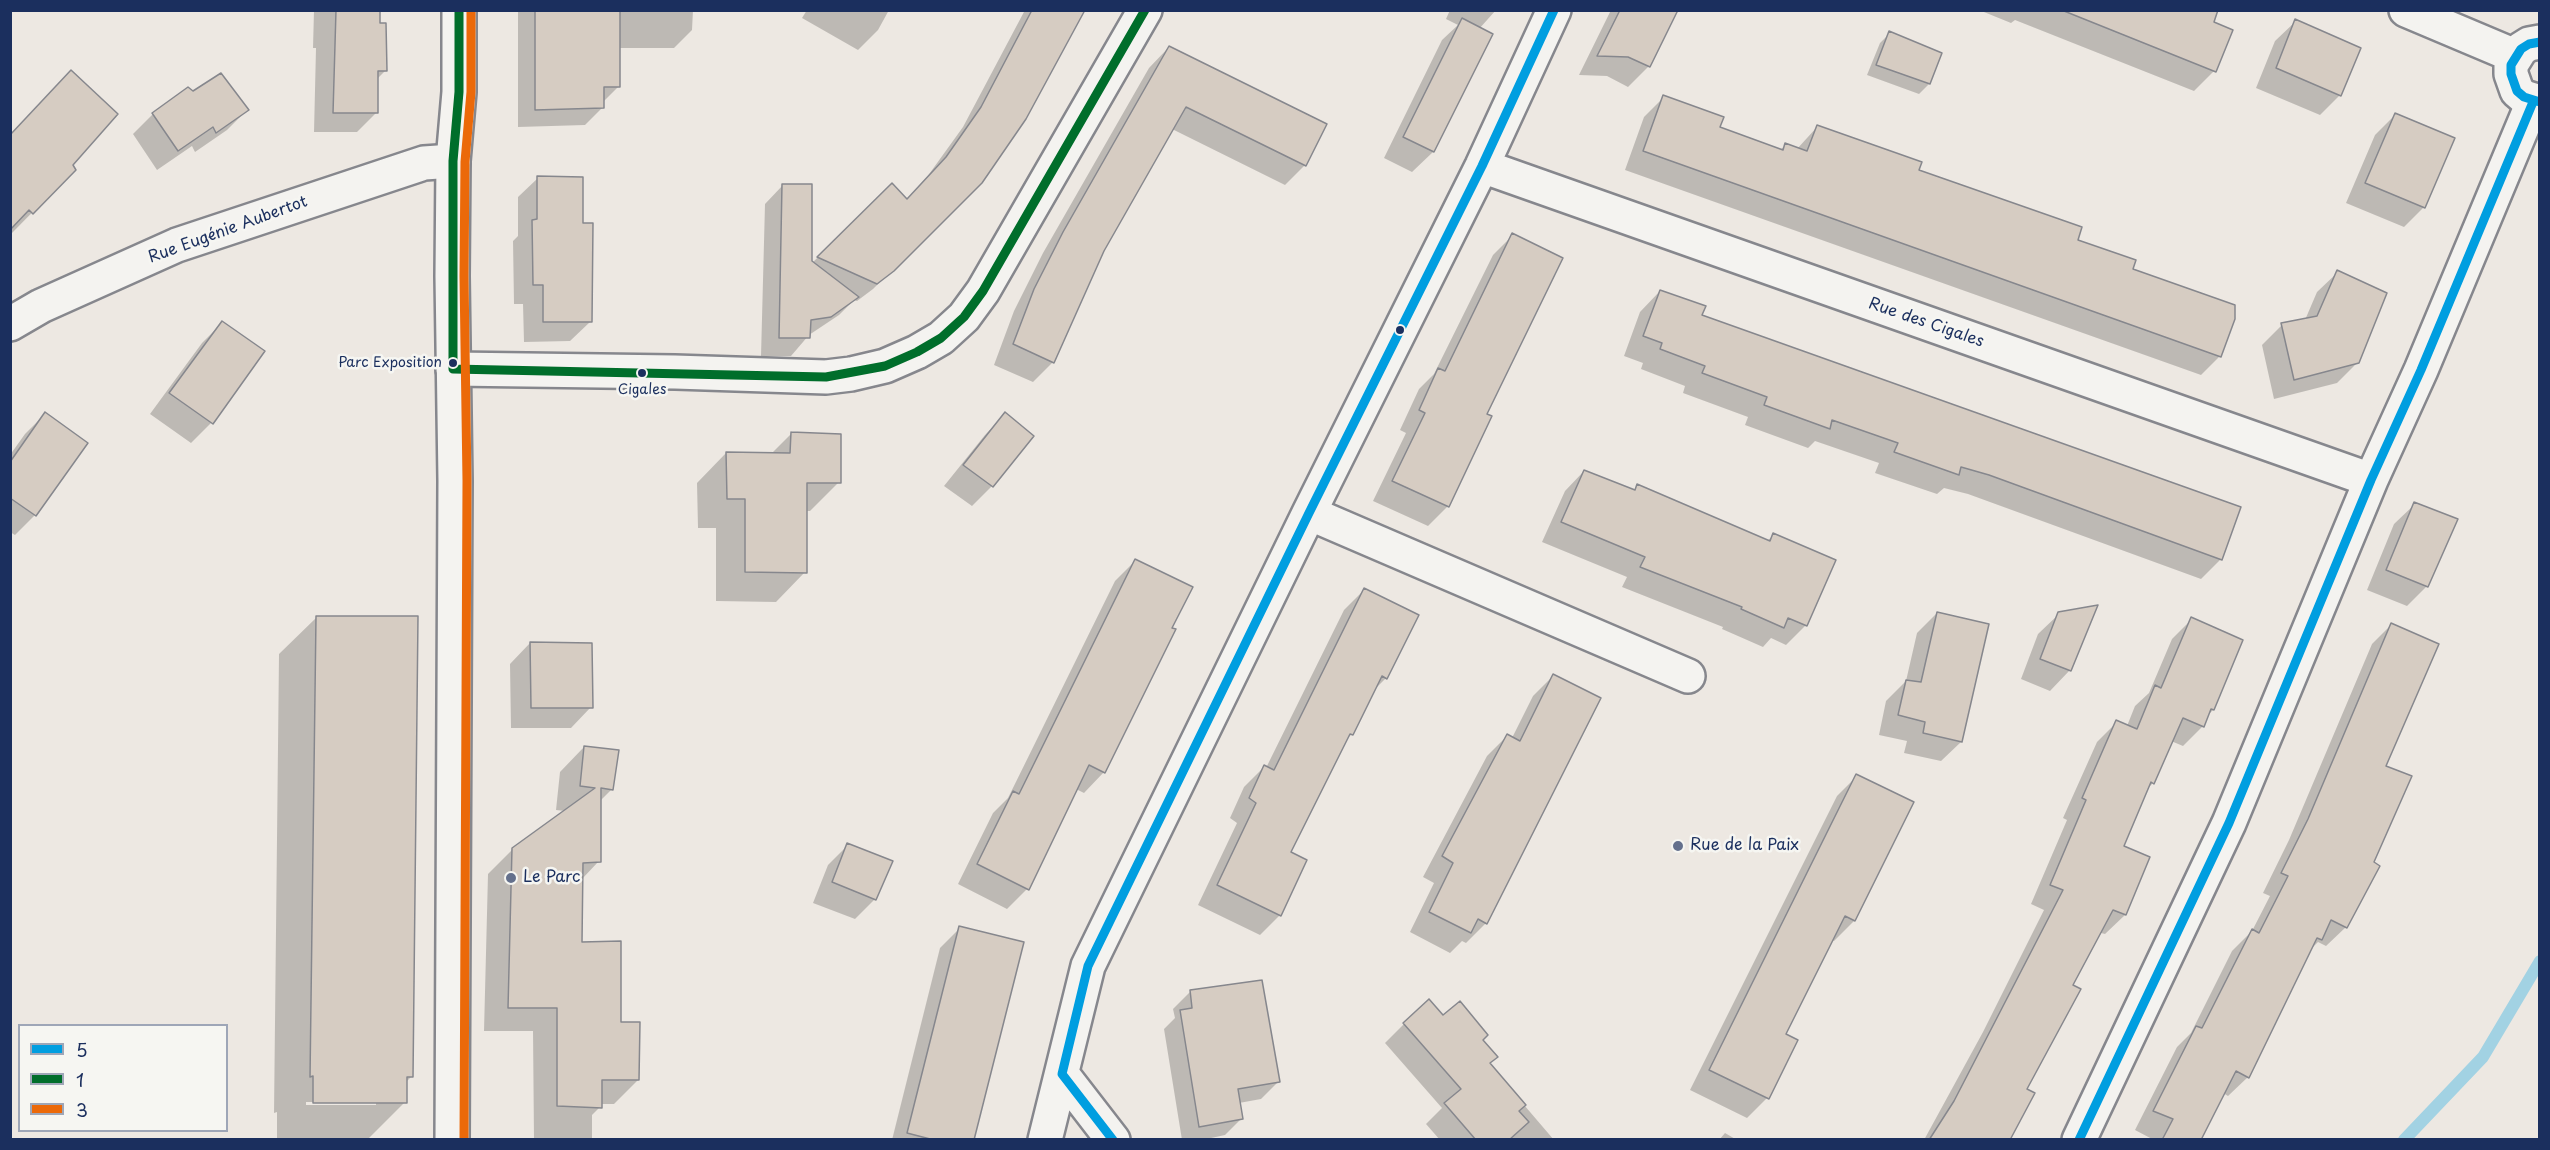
<!DOCTYPE html>
<html>
<head>
<meta charset="utf-8">
<style>
  body { margin:0 }
  #map { position:relative; width:2550px; height:1150px; overflow:hidden; background:#ede8e2; font-family:"Playpen Sans",sans-serif }
  canvas { display:block }
  .frame { position:absolute; inset:0; border:12px solid #1b2f5e; pointer-events:none }
  .legend { position:absolute; left:18px; top:1024px; width:210px; height:108px; box-sizing:border-box; background:#f6f6f2; border:2px solid #9ea6b7; margin:0; padding:8px 10px; list-style:none; font-size:18px; color:#1b2f5e }
  .legend li { display:flex; align-items:center; gap:12px; height:30px }
  .legend b { width:30px; border:2px solid #9ea6b7 }
</style>
</head>
<body>
<div id="map">
<canvas width="2550" height="1150"></canvas>
<div class="frame"></div>
<ul class="legend">
<li><b style="height:8px;background:#009ee0"></b>5</li>
<li><b style="height:8px;background:#006e2b"></b>1</li>
<li><b style="height:8px;background:#eb6909"></b>3</li>
</ul>
</div>
<script>
const c = document.querySelector('canvas').getContext('2d');
c.lineJoin = 'round';
function fill(path, color) {
  c.fillStyle = color;
  c.fill(path, 'evenodd');
}
function poly(rows) {
  const path = new Path2D();
  for (const r of rows) {
    path.moveTo(r[0], r[1]);
    for (let i = 2; i < r.length; i += 2) path.lineTo(r[i], r[i + 1]);
  }
  return path;
}
function strokePath(path, color, width, dash) {
  c.strokeStyle = color;
  c.lineWidth = width;
  c.lineCap = dash ? 'butt' : 'round';
  c.setLineDash(dash || []);
  c.stroke(path);
}
function drawText(font, color, halo, rows, align = 'center') {
  c.font = font + ' "Playpen Sans",sans-serif';
  c.lineWidth = 5;
  c.setLineDash([]);
  c.textBaseline = 'middle';
  c.strokeStyle = halo;
  c.fillStyle = color;
  for (const [text, x, y, turn = 0] of rows) {
    c.save();
    c.translate(x, y);
    c.rotate((+turn || 0) * Math.PI / 180);
    c.textAlign = isNaN(turn) ? turn : align;
    if (halo) c.strokeText(text, 0, 0);
    c.fillText(text, 0, 0);
    c.restore();
  }
}
fill(poly([
  [314,10,379,10,385,71,376,80,377,112,357,132,314,132,316,48,313,48],
  [518,10,693,10,692,30,674,48,618,48,618,87,603,102,603,107,585,125,518,127],
  [807,10,889,10,878,30,858,50,802,18],
  [1025,10,1083,10,981,182,873,289,857,301,854,300,839,315,809,335,791,356,761,356,765,204,783,185,812,263,892,186,906,200,927,177,963,127],
  [1450,10,1496,10,1479,29,1491,34,1433,152,1412,172,1384,158,1442,40,1458,25,1446,19],
  [1611,10,1676,10,1649,66,1628,87,1607,76,1579,75],
  [1979,10,2199,10,2212,23,2214,71,2194,91,2015,20,2011,23],
  [2296,21,2340,95,2320,115,2256,88,2275,41],
  [1890,33,1940,54,1929,84,1919,94,1867,75,1880,43],
  [1169,47,1305,165,1285,185,1172,129,1103,250,1053,362,1033,382,994,365,1014,311,1043,253,1149,68],
  [192,93,247,110,227,130,195,152,192,146,157,170,133,134,153,114],
  [1664,97,1718,128,1780,150,1786,145,1797,149,1817,127,2076,241,2131,270,2220,356,2201,375,1625,170,1644,117],
  [2395,115,2424,207,2404,227,2346,203,2375,135],
  [10,135,71,165,74,170,12,233],
  [538,178,581,225,590,322,570,341,524,342,523,304,514,304,513,241,518,236,518,197],
  [1513,235,1485,415,1448,506,1428,526,1373,501,1406,433,1400,430,1419,389,1434,374,1493,255],
  [2338,272,2357,363,2337,383,2274,399,2262,345,2282,325,2305,320,2317,292],
  [1660,291,1700,316,2221,559,2201,579,1968,494,1944,488,1937,494,1875,473,1879,463,1815,441,1808,448,1745,425,1748,417,1683,393,1685,386,1641,369,1643,363,1624,356,1640,312],
  [222,323,262,351,211,423,191,443,150,414,202,343],
  [45,414,35,515,15,535,10,532,10,455,25,434],
  [1005,414,992,486,972,506,944,486,985,435],
  [792,433,839,482,810,511,806,511,805,572,776,602,716,601,716,528,698,528,697,483,726,453,771,454],
  [1584,471,1634,491,1638,486,1767,541,1774,535,1806,625,1786,645,1771,638,1763,647,1722,629,1723,627,1622,587,1627,577,1542,542,1565,491],
  [2415,504,2427,586,2407,606,2367,590,2394,524],
  [1135,561,1170,629,1104,772,1084,793,1076,789,1027,889,1007,909,958,884,993,813,1008,798,1115,581],
  [1364,590,1386,678,1373,691,1352,734,1345,740,1289,852,1305,861,1280,915,1260,935,1198,905,1237,823,1230,818,1244,787,1264,767,1266,768,1344,610],
  [1937,613,1961,742,1941,761,1904,753,1907,741,1879,735,1886,701,1906,681,1917,633],
  [2059,614,2070,670,2050,691,2021,679,2038,634],
  [317,617,411,1077,406,1082,405,1102,368,1139,277,1140,277,1112,274,1113,279,654],
  [306,1102,376,1102,376,1105,306,1105],
  [2192,619,2241,641,2213,710,2207,716,2203,726,2183,746,2171,741,2153,783,2146,790,2122,847,2148,858,2125,915,2105,934,2101,933,2071,986,2000,1140,1924,1140,1983,1032,2044,910,2031,904,2067,820,2063,818,2097,742,2117,722,2127,726,2135,706,2149,693,2172,639],
  [2391,625,2384,767,2346,927,2326,946,2318,942,2310,950,2248,1077,2228,1096,2223,1093,2199,1140,2154,1140,2135,1130,2177,1047,2191,1033,2232,951,2252,931,2270,896,2263,893,2289,840,2372,644],
  [530,643,591,707,571,728,511,728,510,664],
  [1553,676,1486,923,1466,943,1462,941,1450,953,1410,932,1434,883,1423,877,1487,756,1507,736,1512,738,1533,696],
  [584,747,612,789,600,801,599,861,582,879,581,943,619,1023,638,1080,614,1104,600,1104,600,1107,592,1115,592,1140,534,1140,533,1031,484,1031,488,874,513,849,565,811,556,810,560,772],
  [1857,776,1912,803,1854,921,1834,941,1831,940,1784,1035,1767,1098,1747,1118,1690,1090,1837,796],
  [848,845,875,899,855,919,813,903,828,865],
  [960,928,972,1140,892,1140,940,948],
  [1190,992,1278,1082,1261,1099,1239,1103,1242,1118,1225,1135,1202,1140,1182,1140,1164,1029,1175,1018,1173,1009],
  [1404,1024,1481,1040,1489,1064,1554,1140,1440,1140,1426,1124,1442,1108,1385,1043],
  [1725,1133,1737,1140,1719,1140]
]), '#0003');
strokePath(poly([
  [2404,1140,2483,1057,2540,961]
]), '#a2d2e3', 12);
const building = poly([
  [336,10,380,10,380,23,386,23,387,71,378,71,378,113,333,113,336,10],
  [535,10,620,10,620,87,604,87,604,108,535,110,535,10],
  [1032,10,1085,10,1026,119,982,183,894,271,877,284,817,257,892,183,907,199,946,157,981,107,1032,10],
  [1620,10,1678,10,1650,67,1628,57,1597,56,1620,10],
  [2218,10,2214,22,2233,30,2216,72,2064,11,2218,10],
  [1462,18,1493,34,1434,152,1403,137,1462,18],
  [2295,19,2361,48,2341,96,2276,68,2295,19],
  [1889,31,1942,53,1930,84,1876,65,1889,31],
  [1169,46,1327,124,1306,166,1186,107,1104,251,1054,363,1013,344,1034,289,1063,232,1169,46],
  [71,70,118,114,73,165,76,170,33,214,29,210,10,230,10,135,71,70],
  [221,73,249,110,216,133,213,127,178,151,152,113,188,87,193,91,221,73],
  [1663,95,1724,117,1720,127,1783,150,1785,143,1807,151,1817,125,1922,162,1919,170,2082,227,2078,240,2136,260,2133,269,2235,305,2235,319,2221,357,1643,151,1663,95],
  [2395,113,2455,138,2425,208,2365,183,2395,113],
  [537,176,583,177,583,223,593,223,592,322,543,322,543,285,533,285,532,220,537,219,537,176],
  [782,184,812,184,812,261,859,297,831,317,811,320,810,338,779,338,782,184],
  [1512,233,1563,258,1487,414,1492,416,1449,507,1392,481,1425,413,1419,410,1438,368,1445,371,1512,233],
  [2337,270,2387,293,2359,363,2294,380,2281,323,2317,316,2337,270],
  [1660,290,1706,306,1702,315,2241,507,2222,560,1989,475,1961,467,1959,475,1894,452,1898,443,1832,420,1830,429,1764,405,1767,397,1702,373,1705,366,1660,349,1662,343,1643,336,1660,290],
  [222,321,265,351,213,424,169,393,222,321],
  [45,412,88,443,36,516,10,498,10,462,45,412],
  [1005,412,1034,436,993,487,963,465,1005,412],
  [791,432,841,434,841,483,807,483,807,573,745,572,745,499,727,499,726,452,790,453,791,432],
  [1584,470,1635,490,1637,484,1770,541,1773,533,1836,560,1807,626,1788,618,1784,628,1741,609,1742,607,1640,567,1645,557,1561,522,1584,470],
  [2414,502,2458,519,2428,587,2386,570,2414,502],
  [1135,559,1193,587,1172,628,1176,629,1105,773,1089,765,1029,890,977,864,1013,791,1019,794,1135,559],
  [1364,588,1419,615,1387,679,1382,676,1353,735,1350,734,1291,852,1307,860,1281,916,1217,885,1256,803,1249,798,1264,765,1274,770,1364,588],
  [2098,605,2071,671,2040,659,2058,612,2098,605],
  [1937,612,1989,624,1962,742,1923,733,1925,722,1898,715,1906,680,1921,682,1937,612],
  [316,616,418,616,413,1077,407,1077,407,1103,313,1103,313,1076,310,1077,316,616],
  [2191,617,2243,640,2214,710,2211,709,2204,727,2183,718,2154,784,2151,782,2124,846,2150,857,2126,915,2113,910,2073,985,2081,989,2027,1089,2035,1093,2010,1140,1929,1140,1954,1101,2063,890,2050,885,2086,800,2082,798,2116,720,2137,729,2155,685,2161,688,2191,617],
  [2391,623,2439,644,2386,766,2412,776,2374,862,2380,866,2347,928,2331,920,2322,940,2317,938,2249,1078,2236,1071,2201,1140,2162,1140,2173,1119,2153,1111,2196,1026,2202,1028,2252,929,2259,933,2288,876,2281,873,2308,819,2391,623],
  [530,642,592,643,593,708,531,708,530,642],
  [1553,674,1601,698,1487,924,1478,919,1471,933,1429,912,1453,863,1442,856,1507,734,1520,741,1553,674],
  [584,746,619,750,613,790,601,788,601,862,583,863,582,942,621,941,621,1022,640,1022,639,1080,602,1080,602,1108,557,1106,557,1008,508,1008,512,848,595,788,580,786,584,746],
  [1856,774,1914,802,1855,921,1845,916,1786,1034,1798,1040,1769,1099,1709,1070,1856,774],
  [847,843,893,861,876,900,832,882,847,843],
  [959,926,1024,942,974,1140,934,1140,907,1133,959,926],
  [1262,980,1280,1082,1238,1089,1243,1119,1199,1127,1180,1010,1192,1008,1190,990,1262,980],
  [1429,999,1443,1015,1460,1001,1488,1035,1483,1040,1498,1057,1490,1063,1526,1105,1519,1111,1529,1122,1509,1140,1476,1140,1444,1103,1461,1089,1403,1023,1429,999]
]);
fill(building, '#d6ccc2');
strokePath(building, '#86878d', 1.5);
const minor = poly([
  [1482,166,2371,480],
  [10,324,41,306,177,245,424,163,453,161],
  [1309,513,1688,676],
  [1062,1074,1113,1140],
  [1045,1140,1088,966,1309,513,1482,166,1554,10],
  [2079,1140,2229,823,2371,480,2421,370,2533,102]
]);
const tertiary = poly([
  [2406,10,2515,56],
  [2540,42,2529,44,2521,49,2511,65,2511,74,2517,91,2524,97,2540,102],
  [453,369,675,372,826,377,851,374,885,366,917,352,941,338,964,317,983,291,1145,10]
]);
const secondary = poly([
  [452,1140,455,481,452,276,453,161,459,92,459,10]
]);
strokePath(minor, '#86878d', 38);
strokePath(tertiary, '#86878d', 38);
strokePath(secondary, '#86878d', 38);
strokePath(minor, '#f4f3f0', 33);
strokePath(tertiary, '#f4f3f0', 33);
strokePath(secondary, '#f4f3f0', 33);
strokePath(poly([
  [2540,42,2529,44,2521,49,2511,65,2511,74,2517,91,2524,97,2540,102],
  [1113,1140,1062,1074,1088,966,1309,513,1482,166,1554,10],
  [2079,1140,2229,823,2371,480,2421,370,2533,102]
]), '#009ee0', 9);
strokePath(poly([
  [453,369,826,377,885,366,917,352,941,338,964,317,983,291,1145,10],
  [453,369,453,161,459,92,459,10]
]), '#006e2b', 9);
strokePath(poly([
  [464,1140,467,481,464,276,465,162,471,92,471,10]
]), '#eb6909', 9);
for (const [x, y, r, color] of [
  [1400,330,5,"#1b2f5e"],
  [453,363,5,"#1b2f5e"],
  [642,373,5,"#1b2f5e"],
  [1678,846,6,"#64708c"],
  [511,878,6,"#64708c"]
]) {
  const dot = new Path2D();
  dot.arc(x, y, r, 0, 2 * Math.PI);
  c.fillStyle = color;
  c.fill(dot);
  strokePath(dot, '#f6f6f2', 2);
}
drawText('14px', '#1b2f5e', '#f6f6f2', [
  ["Parc Exposition",442,363],
  ["Cigales",642,390,"center"]
], 'right');
drawText('16px', '#1b2f5e', '#f6f6f2', [
  ["Rue Eugénie Aubertot",228,230,-20],
  ["Rue des Cigales",1926,323,19]
]);
drawText('16px', '#1b2f5e', '#f6f6f2', [
  ["Rue de la Paix",1690,846],
  ["Le Parc",523,878]
], 'left');
</script>
</body>
</html>
